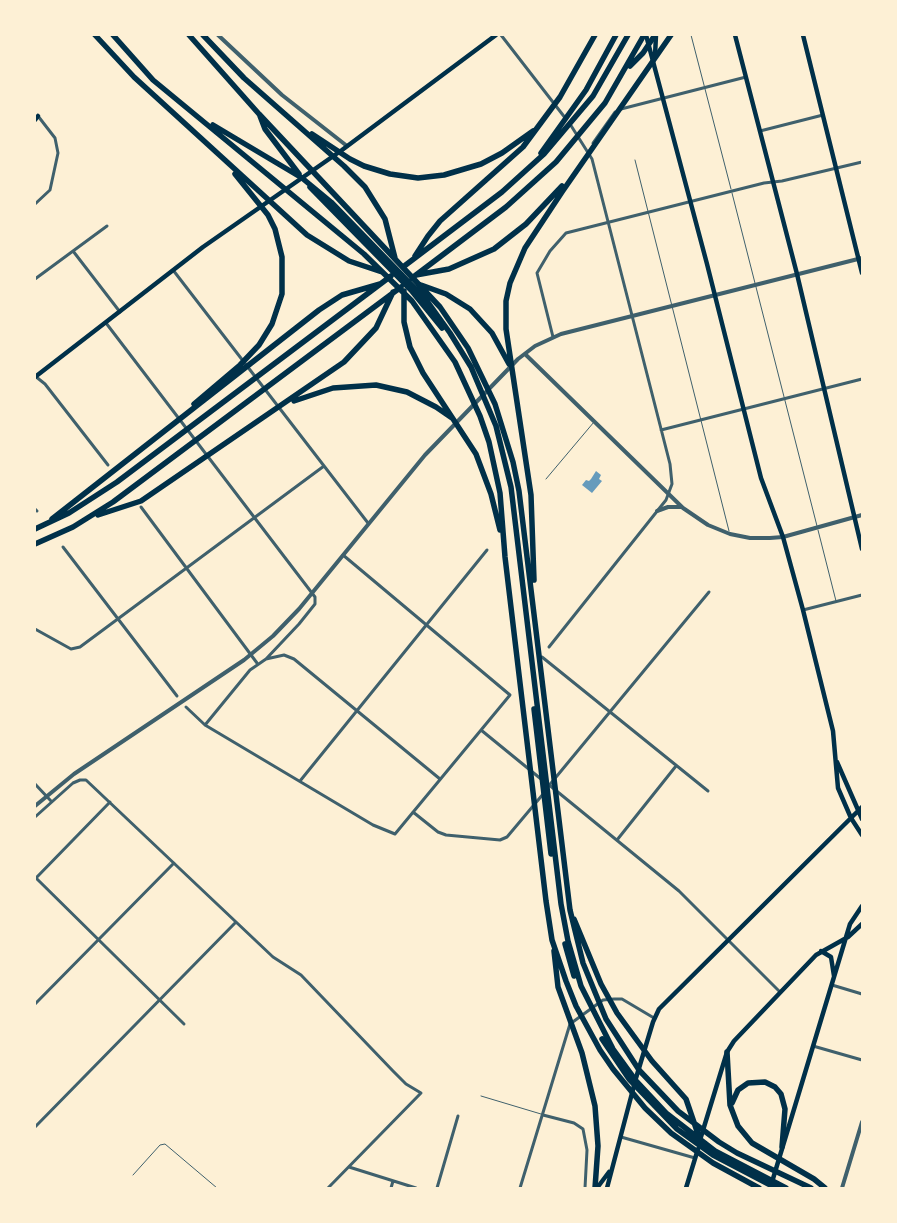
<!DOCTYPE html>
<html>
<head>
<meta charset="utf-8">
<style>
  body { margin:0 }
  #map { position:relative; width:897px; height:1223px; overflow:hidden; background:#fdf0d5; font-family:"Asap Condensed",sans-serif }
  canvas { display:block }
  .frame { position:absolute; inset:0; border:36px solid #fdf0d5; pointer-events:none }
</style>
</head>
<body>
<div id="map">
<canvas width="897" height="1223"></canvas>
<div class="frame"></div>
</div>
<script>
const c = document.querySelector('canvas').getContext('2d');
c.lineJoin = 'round';
function fill(path, color) {
  c.fillStyle = color;
  c.fill(path, 'evenodd');
}
function poly(rows) {
  const path = new Path2D();
  for (const r of rows) {
    path.moveTo(r[0], r[1]);
    for (let i = 2; i < r.length; i += 2) path.lineTo(r[i], r[i + 1]);
  }
  return path;
}
function strokePath(path, color, width, dash) {
  c.strokeStyle = color;
  c.lineWidth = width;
  c.lineCap = dash ? 'butt' : 'round';
  c.setLineDash(dash || []);
  c.stroke(path);
}
fill(poly([
  [596,471,601,475,599,479,602,481,592,493,582,485,586,480,589,481,591,479]
]), '#669bbc');
strokePath(poly([
  [691,35,731,189],
  [635,160,729,531],
  [732,193,817,526],
  [546,479,594,422],
  [818,530,836,601],
  [481,1096,541,1114],
  [133,1175,160,1145,165,1144,217,1188]
]), '#3f606c', 1);
strokePath(poly([
  [501,35,566,119],
  [621,109,746,77],
  [760,131,823,115],
  [593,143,615,112],
  [35,204,50,190,58,153,55,138,38,116],
  [73,251,120,312],
  [173,270,368,523],
  [35,279,107,226],
  [106,323,315,597,315,604,299,624,266,659],
  [553,337,537,273,550,251,566,233,764,183,782,181,862,162],
  [35,376,45,384,108,465],
  [661,430,862,379],
  [141,507,257,663],
  [35,509,37,511],
  [63,547,177,696],
  [803,610,862,595],
  [35,629,71,649,80,647,324,466],
  [549,647,666,500,672,484,670,464,592,159,570,124],
  [542,657,708,791],
  [186,707,205,725,373,825,395,834,510,695,343,555],
  [205,725,250,670,266,659,284,655,294,659,440,779],
  [481,730,541,779],
  [300,781,487,550],
  [35,784,51,801],
  [548,784,679,891,780,992],
  [547,788,709,592],
  [413,812,438,832,446,835,500,840,507,837,544,793],
  [35,817,73,783,80,780,86,780,273,957,301,975,393,1071,406,1084,421,1093,328,1188],
  [617,840,676,766],
  [36,878,184,1024],
  [36,878,110,802],
  [832,985,862,994],
  [35,1004,174,863],
  [813,1046,862,1060],
  [543,1115,574,1123,583,1129,587,1150,585,1188],
  [35,1127,236,922],
  [621,1137,695,1158],
  [349,1167,416,1188],
  [391,1188,393,1181],
  [437,1188,458,1116],
  [520,1188,570,1024,603,1000,614,999,622,999,654,1018]
]), '#3f606c', 3);
strokePath(poly([
  [218,35,282,95,347,146],
  [525,354,683,508,708,525,730,534,750,538,770,538,783,537,862,515],
  [657,511,668,507,682,507],
  [35,806,74,774,244,660,273,636,299,609,425,455,518,359,535,346,561,334,862,258],
  [842,1188,862,1122]
]), '#3f606c', 4);
strokePath(poly([
  [646,35,707,264,761,478,783,537,803,610,833,731,838,788,851,818,862,835],
  [735,35,797,274,862,549],
  [803,35,862,273],
  [655,56,656,35],
  [35,377,203,247,342,150,496,35],
  [837,762,862,819],
  [821,951,831,957,834,976],
  [700,1140,727,1052,734,1041,816,955,848,937,862,924],
  [772,1182,850,924,862,906],
  [597,1188,609,1172],
  [607,1188,636,1078,653,1022,659,1009,862,807]
]), '#003049', 4.5);
strokePath(poly([
  [35,120,38,116],
  [686,1188,698,1149]
]), '#003049', 4.5);
strokePath(poly([
  [95,35,134,77,307,235,349,261,382,272],
  [113,35,153,80,364,254,412,301,455,362,480,416,489,442,500,493,505,557,546,901,552,940,566,981,576,1006,600,1050,613,1069,645,1108,671,1133,713,1163,759,1188],
  [189,35,259,114,440,307,468,348,495,404,513,462,519,491,570,910,583,963,606,1019,639,1070,678,1111,719,1142,737,1153,811,1188],
  [203,35,244,78,344,166,365,187,385,219,395,258],
  [630,66,643,53,655,35],
  [260,116,265,129,299,174],
  [213,125,302,178,331,202,427,301,450,333,471,367,496,426,511,487,561,904,568,941,581,986,613,1049,637,1082,666,1113,715,1151,786,1188],
  [312,134,350,159,364,166,390,174,418,178,444,175,481,164,502,153,533,131],
  [541,153,586,90,616,35],
  [310,187,411,290,442,328],
  [415,256,428,236,440,221,523,147,560,97,595,35],
  [403,267,502,192,544,154,593,96,628,35],
  [416,275,449,269,494,249,526,224,562,186],
  [412,278,506,207,556,162,605,103,644,35],
  [421,285,446,294,470,309,492,333,509,364],
  [404,291,404,322,410,347,423,373,476,454,491,494,500,530],
  [294,401,333,388,376,385,407,392,436,407,452,418],
  [194,404,240,365,259,345,272,324,282,294,282,257,275,229,268,215,235,174],
  [98,515,141,501,344,362,376,328,393,292],
  [52,519,319,310,342,295,380,284],
  [35,529,69,513,117,482,391,276],
  [35,544,73,527,113,502,401,287],
  [534,580,531,495,506,329,506,301,510,283,525,248,562,192,671,35],
  [534,709,551,854],
  [574,919,601,984,617,1013,652,1061,686,1099,700,1140],
  [565,944,574,976],
  [554,951,558,987,582,1053,595,1106,598,1146,595,1188],
  [602,1039,629,1079,677,1129,713,1155,776,1188],
  [727,1052,730,1105,738,1126,752,1143,814,1179,825,1188],
  [732,1103,738,1090,748,1083,765,1082,775,1087,781,1094,785,1109,782,1147]
]), '#003049', 5.5);
</script>
</body>
</html>
